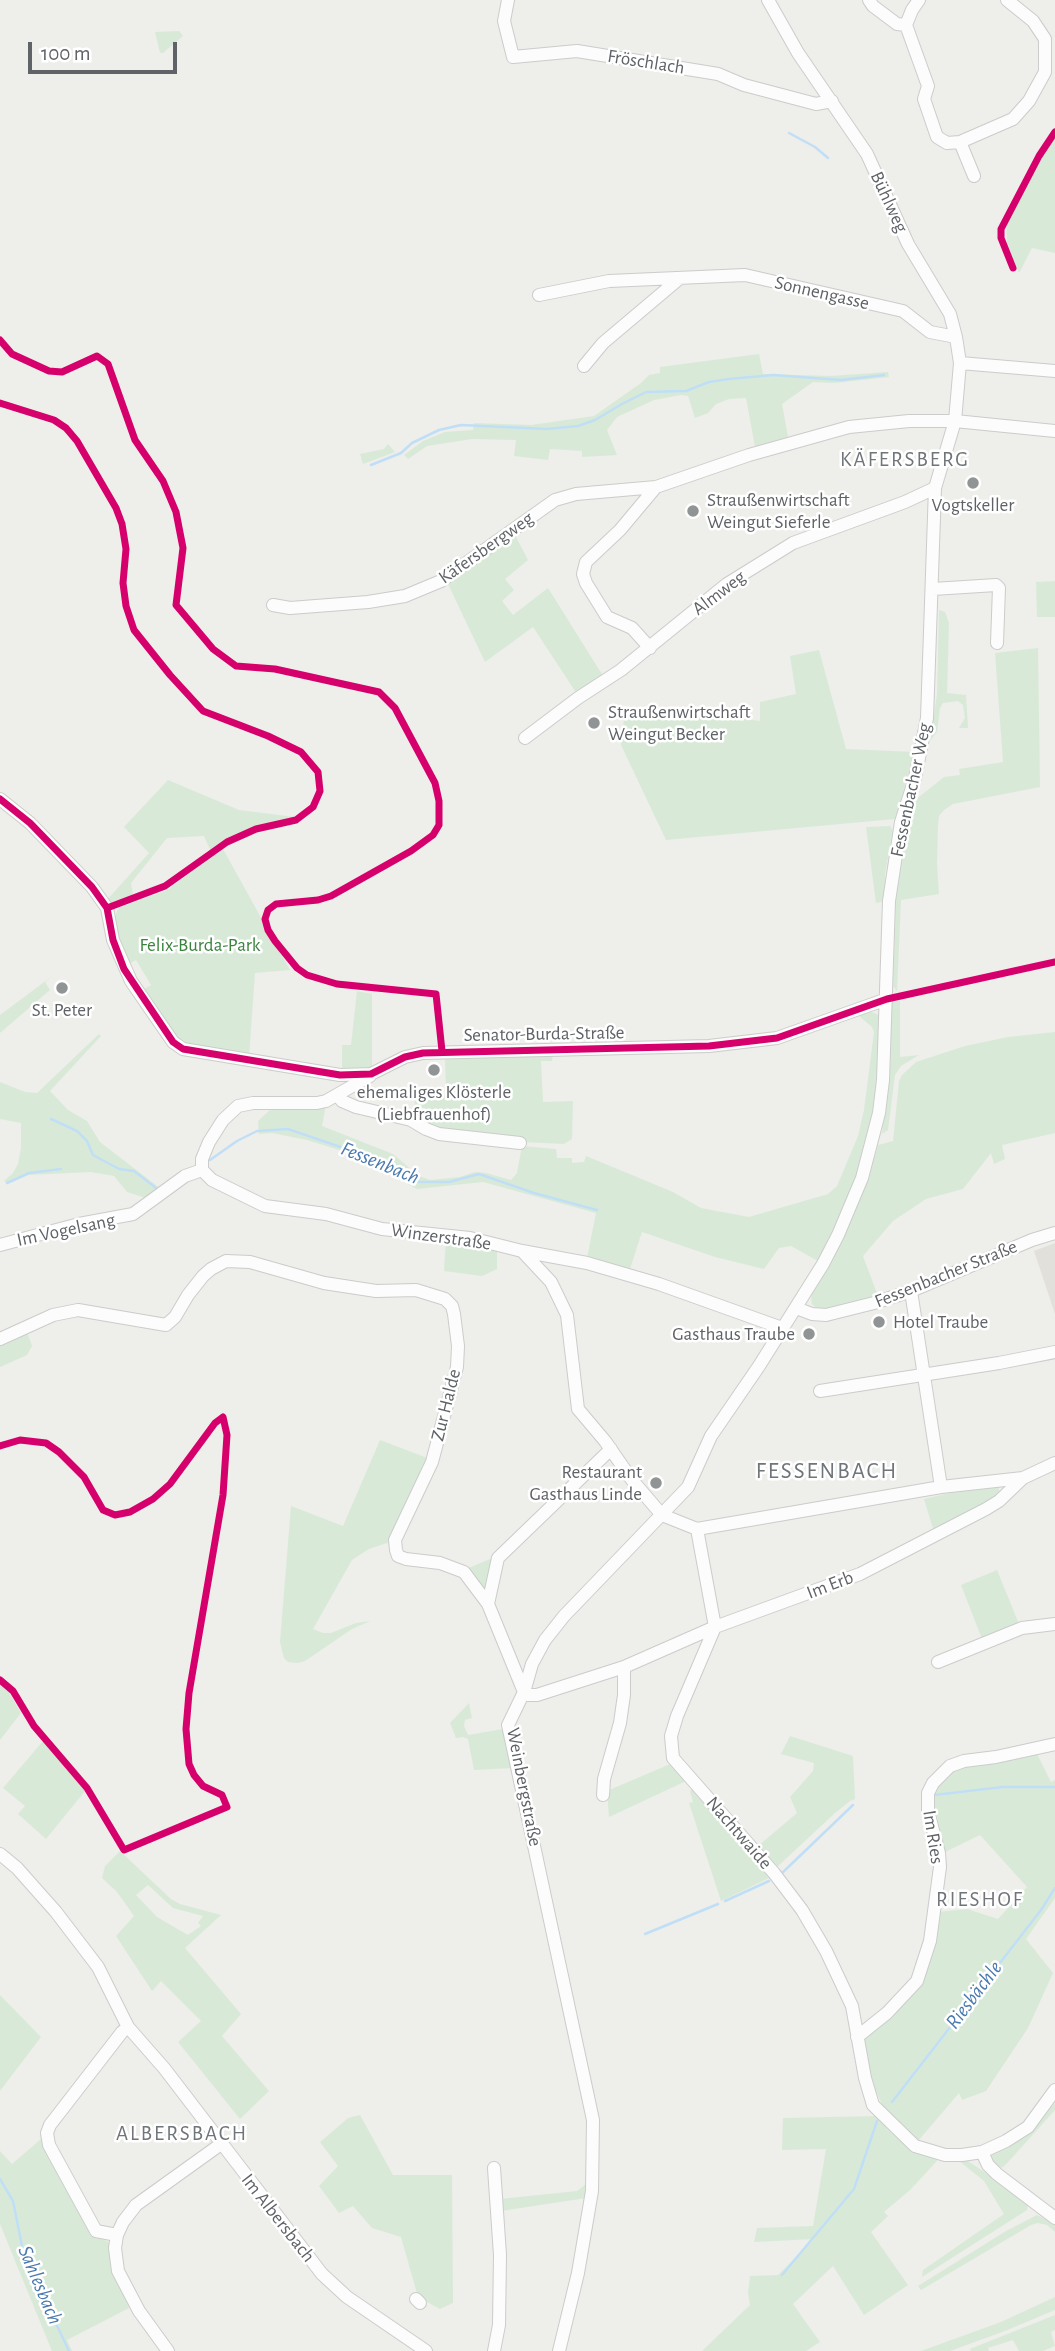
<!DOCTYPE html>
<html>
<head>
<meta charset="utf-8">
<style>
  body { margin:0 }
  #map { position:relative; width:1055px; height:2351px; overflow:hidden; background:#eeeeea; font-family:"Alegreya Sans",sans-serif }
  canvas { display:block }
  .scale { position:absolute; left:28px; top:42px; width:149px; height:32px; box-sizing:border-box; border:4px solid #5f6367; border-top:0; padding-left:9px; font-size:21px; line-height:24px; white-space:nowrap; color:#5f6367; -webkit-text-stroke:5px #fff; paint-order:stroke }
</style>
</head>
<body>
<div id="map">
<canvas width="1055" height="2351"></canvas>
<div class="scale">100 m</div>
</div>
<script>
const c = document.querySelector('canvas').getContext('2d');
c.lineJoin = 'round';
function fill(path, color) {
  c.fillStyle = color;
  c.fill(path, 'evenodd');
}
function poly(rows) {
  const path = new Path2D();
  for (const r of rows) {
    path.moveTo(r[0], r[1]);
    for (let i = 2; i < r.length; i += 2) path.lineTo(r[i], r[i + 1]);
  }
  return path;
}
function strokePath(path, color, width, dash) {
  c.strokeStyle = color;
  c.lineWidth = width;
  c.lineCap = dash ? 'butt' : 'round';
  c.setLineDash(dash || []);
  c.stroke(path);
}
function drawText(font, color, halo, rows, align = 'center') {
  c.font = font + ' "Alegreya Sans",sans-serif';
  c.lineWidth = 5;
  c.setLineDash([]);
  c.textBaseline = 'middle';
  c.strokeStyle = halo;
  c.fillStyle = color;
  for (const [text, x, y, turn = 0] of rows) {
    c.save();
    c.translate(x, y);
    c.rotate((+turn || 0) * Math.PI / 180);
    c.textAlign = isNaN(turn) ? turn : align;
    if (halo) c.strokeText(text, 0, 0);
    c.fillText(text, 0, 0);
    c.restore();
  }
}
fill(poly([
  [1055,1243,1055,1314,1034,1251]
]), '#e1e0da');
fill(poly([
  [179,31,183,36,163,53,160,53,155,32],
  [1055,137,1055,253,1032,248,1019,273,1007,243,1006,225,1027,180],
  [759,354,763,374,830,376,888,372,889,377,834,383,813,382,782,404,788,437,755,447,746,398,729,399,716,404,708,413,695,418,688,396,681,395,654,400,617,417,607,430,617,455,582,457,582,451,550,449,548,460,514,456,516,440,472,439,427,446,408,459,404,455,423,441,445,432,473,430,474,423,531,425,594,416,641,383,649,375,660,373,660,367],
  [388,444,395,452,363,464,360,454,384,449],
  [514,533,528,560,505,579,514,590,502,601,513,615,548,588,605,679,577,694,533,627,485,662,447,582],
  [1055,581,1055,617,1037,617,1036,582],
  [939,610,945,612,949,623,947,693,966,695,968,728,959,728,965,718,963,705,958,701,943,703,940,708,937,732,930,741,937,694],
  [1038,648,1040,787,953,804,944,810,939,816,938,824,937,864,939,894,901,900,897,991,893,986,896,901,900,851,914,801,944,777,960,775,959,769,1003,762,995,653],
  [819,650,846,749,915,752,895,819,666,840,621,745,624,719,677,709,760,721,760,702,796,694,790,656],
  [168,780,239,810,295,817,238,835,211,852,204,836,167,838,131,883,133,895,110,904,107,900,149,853,124,827],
  [890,826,893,831,885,874,885,901,876,903,866,827],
  [223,849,290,970,255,973,249,1057,184,1043,174,1035,141,991,151,985,136,960,127,965,121,949,115,917,118,908,167,890],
  [55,974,45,982,50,990,0,1033,0,1015],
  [357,991,372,994,372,1069,342,1071,342,1045,351,1045],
  [900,1000,900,1057,919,1055,901,1066,895,1075,888,1130,882,1134,891,1059,891,1003],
  [868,1011,877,1014,881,1018,877,1099,858,1177,818,1261,791,1246,779,1248,764,1269,715,1257,642,1232,630,1269,587,1258,596,1213,483,1182,417,1189,408,1184,403,1175,396,1170,368,1159,307,1140,272,1133,259,1134,258,1121,272,1108,326,1105,322,1126,393,1154,419,1176,430,1180,460,1177,475,1172,486,1173,511,1180,517,1173,522,1146,556,1149,557,1158,572,1158,572,1163,584,1162,586,1156,673,1192,701,1208,749,1217,828,1194,837,1186,858,1136,864,1110,874,1032,872,1027,858,1015],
  [1055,1032,1055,1133,1002,1145,1005,1159,994,1164,991,1153,963,1189,926,1199,893,1221,863,1256,878,1296,829,1309,816,1308,812,1304,811,1295,845,1233,869,1178,878,1145,893,1141,899,1081,902,1075,916,1062,965,1046,1008,1037],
  [99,1034,101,1036,50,1091,68,1110,87,1121,100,1142,161,1189,149,1199,127,1192,114,1176,91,1172,28,1175,8,1184,4,1181,13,1173,18,1164,21,1148,21,1123,0,1119,0,1082,25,1092,37,1093],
  [553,1054,552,1061,541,1061,543,1102,573,1101,572,1139,564,1144,522,1142,447,1133,414,1118,415,1095,446,1095,445,1055],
  [446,1239,464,1241,497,1251,497,1269,482,1276,444,1271],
  [26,1329,32,1346,27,1355,0,1367,0,1341],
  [380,1440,430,1459,390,1542,369,1549,352,1560,313,1629,323,1633,331,1633,356,1623,370,1621,352,1629,305,1661,298,1663,288,1662,284,1658,280,1642,291,1506,343,1526],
  [989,1484,998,1486,1000,1493,996,1499,934,1532,924,1499],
  [495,1557,485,1592,466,1569],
  [997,1570,1019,1624,982,1639,961,1585],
  [0,1682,4,1684,21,1713,0,1740],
  [469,1703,472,1718,465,1720,464,1726,468,1735,503,1729,513,1768,474,1770,468,1739,463,1737,456,1738,450,1723],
  [790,1736,853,1756,855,1799,850,1801,835,1813,776,1868,758,1846,797,1813,790,1797,813,1771,814,1763,781,1754],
  [43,1741,85,1791,46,1839,18,1814,25,1806,3,1788],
  [1037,1754,1051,1782,1055,1780,1055,1898,1026,1939,1053,1973,1028,2028,986,2091,962,2100,959,2093,918,2141,884,2109,872,2082,862,2038,910,1995,938,1912,967,1909,998,1919,1027,1887,980,1835,945,1852,932,1794,939,1783,957,1769,979,1763],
  [670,1764,684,1778,684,1782,609,1817,607,1791],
  [693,1788,771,1877,721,1901,689,1803,693,1802,690,1791],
  [120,1851,171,1899,180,1904,221,1915,185,1948,241,2014,222,2036,269,2091,240,2119,178,2042,201,2021,161,1981,152,1991,116,1936,134,1916,117,1892,102,1878,105,1866],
  [148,1885,173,1908,203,1916,198,1923,201,1926,188,1935,157,1917,136,1895],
  [0,1995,41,2037,0,2091],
  [1055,2103,1055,2110,1009,2161,1003,2167,996,2169,989,2154,1015,2143,1034,2127],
  [360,2115,393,2175,452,2175,453,2303,440,2309,418,2297,401,2237,372,2228,353,2206,339,2213,319,2186,338,2166,320,2142,348,2118],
  [877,2116,888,2130,908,2147,936,2157,937,2161,910,2190,884,2212,888,2216,871,2232,908,2285,864,2315,833,2266,793,2304,820,2342,806,2351,702,2351,750,2305,748,2293,750,2276,778,2275,814,2239,754,2242,757,2228,813,2226,826,2149,782,2150,783,2118],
  [41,2139,97,2239,100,2238,110,2243,112,2265,129,2308,67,2340,72,2351,52,2351,0,2224,0,2151,12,2164],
  [965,2159,1017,2194,1028,2205,1027,2210,922,2277,923,2270,1004,2214,984,2181,958,2160],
  [586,2184,586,2198,501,2211,500,2199,577,2191],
  [1037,2215,1055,2224,1055,2232,1047,2225,1038,2223,1031,2225,921,2290,918,2286,1006,2231],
  [1055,2297,1055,2310,1005,2331,950,2351,921,2351,1001,2322],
  [1055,2315,1055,2330,1051,2332,1055,2346,1043,2351,1019,2351,1013,2340,988,2348,989,2351,971,2351,970,2349]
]), '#d8ead7');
strokePath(poly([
  [789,133,815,147,828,158],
  [371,465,401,453,412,443,439,430,461,425,547,429,578,426,595,420,622,404,646,392,686,391,709,382,729,379,773,375,841,380,884,375],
  [51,1119,77,1131,87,1141,93,1155,119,1169,134,1171,156,1188],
  [210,1160,237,1141,257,1131,288,1129,399,1167,418,1182,449,1182,479,1174,534,1193,597,1210],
  [7,1183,29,1173,61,1169],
  [934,1795,1003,1787,1055,1787],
  [781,1874,853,1805],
  [725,1901,769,1881],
  [645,1934,718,1904],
  [892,2102,1041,1910,1055,1888],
  [0,2179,13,2201,24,2256,69,2351],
  [782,2275,854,2189,877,2121]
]), '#c0dff6', 2.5);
const minor = poly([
  [508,0,504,21,513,57,577,51,718,74,744,85,816,104,832,101],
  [869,0,873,6,897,24,906,25],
  [919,0,912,10,906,25,928,86,924,99,937,137,947,143,960,142,1013,119,1029,101,1045,72,1045,39,1033,21,1007,0],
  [960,142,974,176],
  [539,295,609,281,745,275,903,311,930,332,956,337],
  [960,363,1055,371],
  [584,366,603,343,680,278],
  [933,589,996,585,999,588,997,643],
  [273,605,290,608,368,602,405,596,441,581,555,500,576,494,656,487,749,455,849,427,909,421,955,421,1055,431],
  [650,648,632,628,607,617,586,583,583,574,586,562,620,530,656,487],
  [525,738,578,698,621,670,727,584,793,543,905,502,935,488],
  [0,799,30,823,92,887,107,908,113,940,131,981,173,1042,183,1049,340,1075,371,1074,405,1057,423,1053,709,1046,777,1038,887,999],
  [370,1076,326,1101,317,1103,253,1103,238,1106,223,1120,209,1142,202,1159,202,1170,212,1180,265,1206,326,1214,382,1229,470,1238,522,1251,587,1263,659,1284,782,1328],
  [338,1096,342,1101,356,1107,411,1120,426,1129,439,1134,520,1143],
  [0,1245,79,1224,133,1214,185,1176,202,1170],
  [522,1251,551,1282,567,1315,578,1409,605,1441,632,1480,662,1515,697,1529,941,1487,1023,1478,1055,1463],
  [911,1291,941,1487],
  [796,1308,812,1314,826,1315,874,1303,911,1291,1032,1240,1055,1233],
  [0,1339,53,1315,78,1310,166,1325,175,1317,188,1295,203,1276,211,1269,226,1261,250,1262,324,1283,376,1291,416,1290,445,1299,452,1306,454,1314,458,1346,457,1367,432,1462,395,1540,396,1550,398,1556,406,1559,440,1563,464,1572,488,1604,524,1692,529,1695,537,1695,624,1667,715,1627,860,1574,986,1509,999,1501,1023,1478],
  [820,1391,999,1363,1055,1352],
  [697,1529,715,1627,677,1716,671,1736,673,1758,774,1873,802,1910,826,1951,852,2006,865,2078,873,2105,915,2146,945,2155,962,2155,982,2152,1006,2141,1028,2127,1055,2090],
  [488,1604,498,1558,611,1449],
  [938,1662,1022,1628,1055,1624],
  [603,1795,604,1779,620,1723,624,1695,624,1667],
  [0,1854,17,1868,56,1912,98,1967,128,2027,164,2068,322,2274,347,2297,426,2351],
  [857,2037,887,2013,917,1981,930,1941,940,1867,939,1853,928,1811,928,1793,933,1783,950,1766,964,1761,996,1757,1055,1744],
  [982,2152,988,2165,997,2174,1055,2218],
  [117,2235,96,2231,49,2145,47,2133,50,2125,122,2032,128,2027],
  [416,2299,420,2303],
  [168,2351,139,2311,118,2271,115,2248,117,2235,123,2222,136,2205,221,2144],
  [494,2351,499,2325,500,2255,494,2168],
  [559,2351,578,2273,592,2191,593,2120,508,1725,524,1692,532,1664,545,1640,564,1616,688,1487,711,1436,759,1366,823,1264,838,1235,862,1178,879,1113,883,1080,889,901,901,822,915,778,927,718,935,488,955,421,960,363,956,337,950,314,908,244,867,154,798,53,768,0]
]);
strokePath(minor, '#cbcccb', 14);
strokePath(minor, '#fcfcfc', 12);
strokePath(poly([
  [1013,268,1001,238,1001,229,1039,156,1055,132],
  [0,340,12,354,49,371,62,372,97,356,108,364,135,440,163,481,176,512,183,548,176,605,213,649,236,666,275,669,379,692,395,708,435,783,439,801,439,825,433,835,411,851,331,896,318,900,276,904,268,910,265,919,268,930,275,941,297,968,307,975,337,984,436,994,442,1051],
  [0,403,54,420,66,428,77,441,116,508,122,524,126,549,123,583,126,606,134,630,170,675,203,711,268,736,301,752,318,772,320,791,313,807,296,820,256,829,227,842,165,886,107,908],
  [0,799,30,823,92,887,107,908,113,940,124,969,173,1042,183,1049,340,1075,371,1074,405,1057,423,1053,709,1046,777,1038,887,999,1055,962],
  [0,1446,20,1440,46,1443,59,1452,84,1477,103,1510,115,1515,130,1512,153,1499,170,1484,215,1423,223,1417,227,1435,223,1495,189,1693,186,1729,189,1764,194,1775,203,1786,222,1795,227,1807,124,1850,87,1788,34,1726,13,1691,0,1680]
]), '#d6006c', 7);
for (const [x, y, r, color] of [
  [973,483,7,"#919495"],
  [693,511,7,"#919495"],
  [594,723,7,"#919495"],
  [62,988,7,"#919495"],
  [434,1070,7,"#919495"],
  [879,1322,7,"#919495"],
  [809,1334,7,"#919495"],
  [656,1483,7,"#919495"]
]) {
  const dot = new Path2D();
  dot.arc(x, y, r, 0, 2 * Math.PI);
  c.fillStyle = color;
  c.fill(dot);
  strokePath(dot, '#fff', 2.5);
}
drawText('19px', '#5f6367', '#fff', [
  ["Fröschlach",646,62,9],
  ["Bühlweg",889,202,65],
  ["Sonnengasse",822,293,13],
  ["Käfersbergweg",486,548,-35],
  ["Almweg",719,593,-37],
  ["Fessenbacher Weg",911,790,-78],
  ["Senator-Burda-Straße",544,1034,-1],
  ["Im Vogelsang",66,1230,-12],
  ["Winzerstraße",441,1237,8],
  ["Fessenbacher Straße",946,1274,-22],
  ["Zur Halde",446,1405,-76],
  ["Im Erb",830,1585,-21],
  ["Weinbergstraße",524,1787,79],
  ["Nachtwaide",739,1833,49],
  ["Im Ries",933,1837,81],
  ["Im Albersbach",278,2218,52]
]);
drawText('19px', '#5f6367', '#fff', [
  ["Straußenwirtschaft",707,500],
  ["Weingut Sieferle",707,522],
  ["Vogtskeller",973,505,"center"],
  ["Straußenwirtschaft",608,712],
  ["Weingut Becker",608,734],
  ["St. Peter",62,1010,"center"],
  ["ehemaliges Klösterle",434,1092,"center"],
  ["(Liebfrauenhof)",434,1114,"center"],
  ["Hotel Traube",893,1322],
  ["Gasthaus Traube",795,1334,"right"],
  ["Restaurant",642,1472,"right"],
  ["Gasthaus Linde",642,1494,"right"]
], 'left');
drawText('19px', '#3a843e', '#fff', [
  ["Felix-Burda-Park",200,945]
]);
c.letterSpacing = '2px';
drawText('21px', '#707579', '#fff', [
  ["KÄFERSBERG",905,460],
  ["RIESHOF",980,1900],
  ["ALBERSBACH",182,2134]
]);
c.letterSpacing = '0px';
drawText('italic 21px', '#4979ae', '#fff', [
  ["Fessenbach",380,1163,22],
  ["Riesbächle",974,1995,-53],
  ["Sahlesbach",40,2285,67]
]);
c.letterSpacing = '2px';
drawText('23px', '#707579', '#fff', [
  ["FESSENBACH",827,1471]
]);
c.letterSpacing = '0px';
</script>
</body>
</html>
